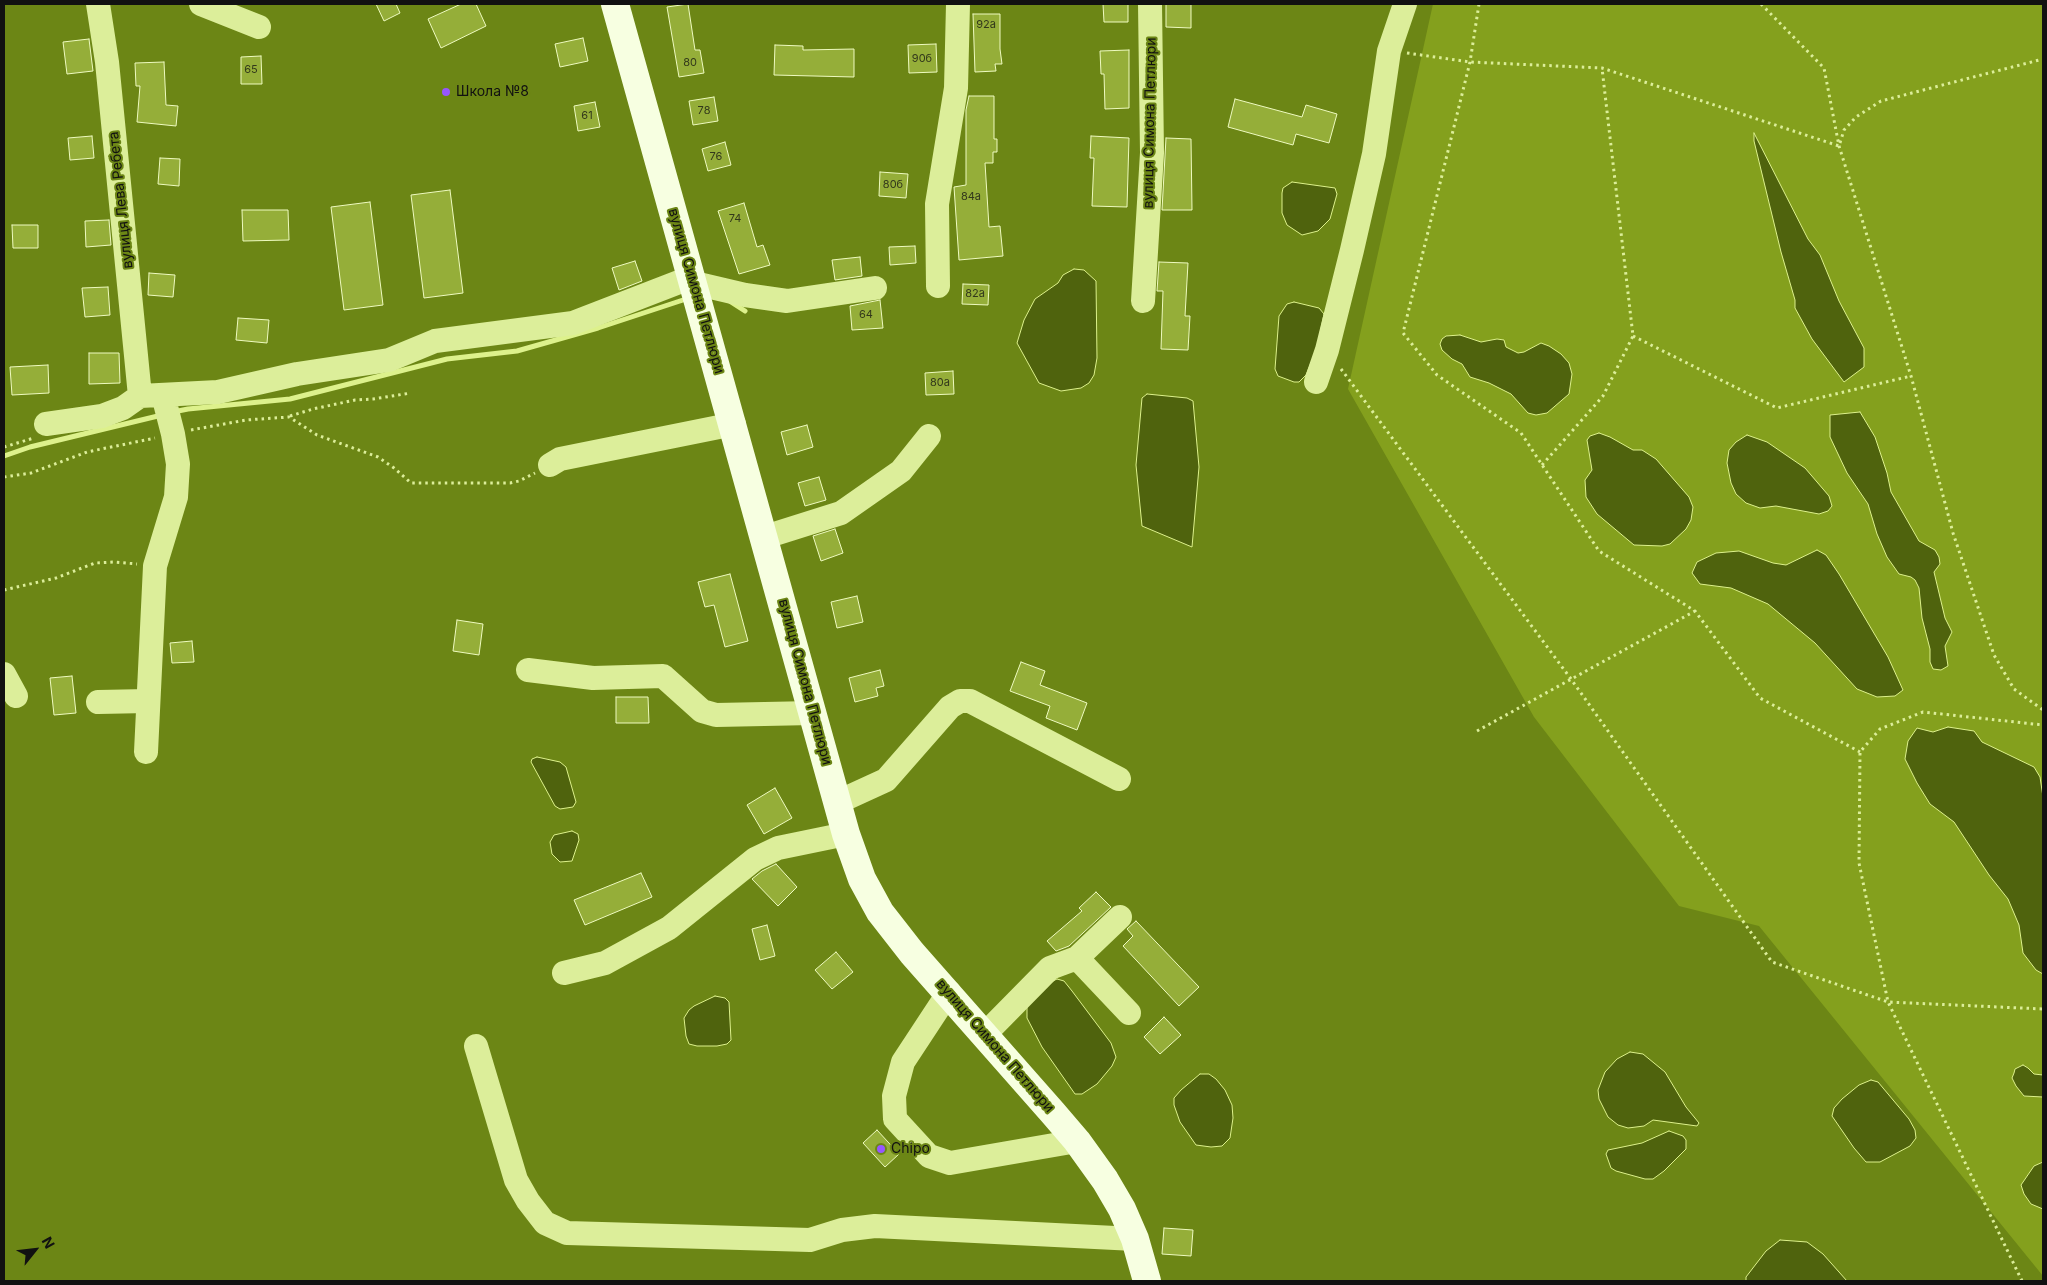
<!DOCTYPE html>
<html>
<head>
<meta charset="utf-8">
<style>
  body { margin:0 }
  #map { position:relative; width:2047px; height:1285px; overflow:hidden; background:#6c8615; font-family:Inter,sans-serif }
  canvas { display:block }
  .frame { position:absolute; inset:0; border:5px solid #111; pointer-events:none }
  .north { position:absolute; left:10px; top:1225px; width:50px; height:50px; -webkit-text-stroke:4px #6c8615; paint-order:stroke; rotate:61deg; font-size:14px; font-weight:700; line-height:20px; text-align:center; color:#111 }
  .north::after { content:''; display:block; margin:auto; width:18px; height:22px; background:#111; clip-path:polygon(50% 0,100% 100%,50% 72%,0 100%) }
</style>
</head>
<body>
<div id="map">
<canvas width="2047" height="1285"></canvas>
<div class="frame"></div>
<div class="north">N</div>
</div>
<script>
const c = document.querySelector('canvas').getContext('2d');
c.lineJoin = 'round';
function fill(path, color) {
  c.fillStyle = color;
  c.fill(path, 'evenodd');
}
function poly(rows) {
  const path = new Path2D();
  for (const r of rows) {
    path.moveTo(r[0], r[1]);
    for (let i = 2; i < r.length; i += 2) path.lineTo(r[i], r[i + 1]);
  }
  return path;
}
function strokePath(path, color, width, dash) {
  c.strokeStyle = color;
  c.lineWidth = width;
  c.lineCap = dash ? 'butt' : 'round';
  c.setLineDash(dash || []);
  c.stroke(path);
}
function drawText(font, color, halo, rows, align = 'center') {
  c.font = font + ' Inter,sans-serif';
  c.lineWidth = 4;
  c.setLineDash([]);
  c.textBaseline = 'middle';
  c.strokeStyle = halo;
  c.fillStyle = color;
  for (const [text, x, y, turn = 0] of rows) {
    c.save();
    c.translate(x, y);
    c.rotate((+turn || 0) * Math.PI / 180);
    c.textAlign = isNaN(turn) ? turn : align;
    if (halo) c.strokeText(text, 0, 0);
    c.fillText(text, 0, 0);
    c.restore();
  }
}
fill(poly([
  [1433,4,2043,4,2043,1276,1759,926,1679,906,1534,717,1348,389]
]), '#84a01d');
const water = poly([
  [1754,133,1808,239,1820,255,1839,301,1864,348,1864,367,1844,382,1812,339,1795,308,1795,300,1781,252,1754,141,1754,133],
  [1292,182,1335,188,1337,194,1330,219,1318,231,1302,235,1287,225,1282,213,1282,193,1283,188,1292,182],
  [1074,269,1084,270,1096,281,1097,358,1094,375,1089,383,1081,388,1061,391,1039,383,1017,343,1024,320,1035,299,1058,283,1063,275,1074,269],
  [1294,302,1319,308,1324,314,1317,348,1306,375,1299,382,1294,382,1278,376,1275,369,1279,316,1287,304,1294,302],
  [1460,335,1481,342,1497,339,1504,340,1506,347,1518,353,1524,352,1541,343,1549,346,1561,354,1569,363,1572,374,1569,394,1547,413,1536,415,1528,413,1511,394,1489,383,1470,377,1462,364,1452,359,1442,350,1440,344,1442,339,1446,336,1460,335],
  [1147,394,1187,398,1193,401,1199,467,1192,547,1142,526,1136,465,1142,398,1147,394],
  [1860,412,1875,437,1887,473,1891,492,1919,541,1935,550,1939,557,1940,564,1934,572,1945,618,1952,632,1945,646,1948,666,1941,670,1933,669,1930,662,1930,649,1922,618,1919,588,1915,580,1911,577,1899,574,1887,557,1877,534,1868,504,1847,473,1830,437,1830,415,1860,412],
  [1599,433,1610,437,1633,450,1642,450,1656,459,1689,497,1693,507,1691,520,1686,529,1670,544,1662,546,1634,545,1597,514,1586,497,1585,480,1592,470,1587,440,1590,436,1599,433],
  [1747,435,1767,442,1805,468,1829,496,1832,506,1828,511,1819,514,1776,506,1760,508,1746,503,1736,494,1731,483,1727,463,1729,450,1736,442,1747,435],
  [1817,550,1826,555,1839,574,1888,657,1903,690,1895,696,1877,697,1857,689,1815,643,1768,604,1731,588,1700,584,1692,573,1697,562,1716,553,1739,551,1773,563,1786,565,1817,550],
  [1948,727,1974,731,1982,742,2034,767,2040,777,2043,797,2043,974,2036,970,2023,953,2019,925,2008,899,1989,875,1954,822,1930,804,1917,783,1905,759,1908,741,1917,728,1933,732,1948,727],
  [537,757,560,762,566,767,576,802,573,807,560,809,555,806,531,762,532,759,537,757],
  [572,831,578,834,579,840,572,861,560,862,552,854,550,842,554,835,572,831],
  [1057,979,1064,981,1072,991,1111,1043,1116,1057,1112,1066,1097,1084,1082,1094,1075,1094,1042,1047,1027,1018,1027,1007,1043,986,1057,979],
  [715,996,725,998,729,1002,731,1040,727,1044,717,1046,697,1046,689,1044,686,1036,684,1018,689,1010,694,1006,715,996],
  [1630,1052,1643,1054,1665,1072,1686,1107,1699,1123,1697,1126,1653,1120,1644,1126,1628,1128,1618,1125,1608,1117,1599,1099,1598,1090,1605,1072,1617,1059,1630,1052],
  [2023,1065,2028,1068,2034,1074,2043,1075,2043,1097,2024,1096,2016,1086,2012,1078,2014,1073,2015,1069,2023,1065],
  [1200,1074,1209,1074,1216,1079,1225,1090,1232,1105,1233,1118,1230,1138,1222,1146,1211,1147,1196,1145,1180,1122,1174,1105,1174,1098,1181,1090,1200,1074],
  [1871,1080,1878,1082,1909,1119,1915,1130,1916,1138,1910,1146,1880,1162,1866,1162,1854,1148,1832,1116,1834,1108,1842,1099,1859,1085,1871,1080],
  [1669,1131,1683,1136,1686,1140,1686,1149,1664,1171,1653,1179,1645,1179,1616,1171,1611,1168,1606,1154,1608,1150,1642,1143,1669,1131],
  [2043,1162,2043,1209,2031,1204,2024,1194,2021,1185,2034,1166,2043,1162],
  [1780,1240,1807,1242,1823,1254,1847,1281,1746,1281,1746,1277,1766,1251,1780,1240]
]);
fill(water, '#4f630d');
strokePath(water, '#ddf18c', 1);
strokePath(poly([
  [731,302,745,311],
  [173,412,188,409,290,399,447,359,517,351,598,328,683,300],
  [4,456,30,447,162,415]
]), '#ddf18c', 5);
const building = poly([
  [376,4,396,4,400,13,384,21,376,4],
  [461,4,476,4,486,26,441,48,428,19,461,4],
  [688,4,695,50,700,50,704,73,679,77,667,7,688,4],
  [1103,4,1128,4,1128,22,1104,22,1103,4],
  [1166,4,1191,4,1191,28,1166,27,1166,4],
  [973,14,1000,14,1000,49,1002,64,995,64,996,71,975,72,973,14],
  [583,38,588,61,560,67,555,44,583,38],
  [89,39,93,71,67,74,63,42,89,39],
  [936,44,937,72,909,73,908,45,936,44],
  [775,45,803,46,803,50,854,49,854,77,774,75,775,45],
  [1129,50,1129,108,1105,109,1104,74,1101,74,1100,51,1129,50],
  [261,56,262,84,241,84,241,57,261,56],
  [164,62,166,105,178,106,176,126,137,122,140,86,136,86,135,63,164,62],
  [969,96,994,96,994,139,997,139,997,152,993,152,993,163,985,163,989,227,1000,226,1003,256,959,260,954,187,966,185,966,110,969,96],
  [714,97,718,121,693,125,689,101,714,97],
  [1235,99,1302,117,1306,105,1337,114,1329,143,1296,134,1293,145,1228,127,1235,99],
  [595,102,600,127,578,131,574,106,595,102],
  [92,136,94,158,70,160,68,138,92,136],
  [1091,136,1129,138,1127,207,1092,206,1094,158,1090,158,1091,136],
  [1166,138,1191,139,1192,210,1162,210,1166,138],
  [725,142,731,165,708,171,702,149,725,142],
  [160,158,180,159,179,186,158,184,160,158],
  [880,172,908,174,906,198,879,196,880,172],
  [450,190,463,293,424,298,411,195,450,190],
  [370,202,383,305,344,310,331,207,370,202],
  [744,203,757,247,763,245,770,265,739,274,718,211,744,203],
  [242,210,288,210,289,240,243,241,242,210],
  [109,220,111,245,86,247,85,221,109,220],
  [12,225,38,225,38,248,13,248,12,225],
  [915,246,916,263,890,265,889,247,915,246],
  [860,257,862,276,835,280,832,260,860,257],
  [635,261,642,281,619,290,612,268,635,261],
  [1159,262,1188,263,1185,316,1190,316,1188,350,1161,349,1163,291,1157,291,1159,262],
  [149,273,175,275,173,297,148,295,149,273],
  [963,284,989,285,988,305,962,304,963,284],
  [108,287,110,315,85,317,82,288,108,287],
  [880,300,883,328,852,330,850,306,880,300],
  [238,318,269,320,267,343,236,340,238,318],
  [89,353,119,353,120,383,89,384,89,353],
  [48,365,49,393,12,395,10,367,48,365],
  [953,371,954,394,926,395,925,373,953,371],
  [807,425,813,447,787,455,781,432,807,425],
  [819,477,826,500,805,506,798,483,819,477],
  [835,529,843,553,821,561,813,536,835,529],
  [730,574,748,641,725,647,714,605,705,607,698,582,730,574],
  [857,596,863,622,837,628,831,602,857,596],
  [457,620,483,624,479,655,453,651,457,620],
  [192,641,194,662,172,663,170,643,192,641],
  [1021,662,1045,671,1040,685,1087,703,1077,730,1046,718,1050,706,1010,691,1021,662],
  [880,670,884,686,876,688,878,696,855,702,849,678,880,670],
  [72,676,76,713,54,715,50,678,72,676],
  [616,697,648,697,649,723,616,723,616,697],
  [775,788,792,818,764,834,747,805,775,788],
  [776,864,797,887,778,906,752,879,762,871,776,864],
  [641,873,652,897,585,925,574,900,641,873],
  [1096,892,1111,907,1069,946,1056,951,1047,941,1082,911,1079,908,1096,892],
  [1136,921,1199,987,1179,1006,1123,946,1133,936,1127,929,1136,921],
  [767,925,775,956,760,960,752,929,767,925],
  [836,952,853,972,832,989,815,970,836,952],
  [1164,1017,1181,1035,1160,1054,1144,1037,1164,1017],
  [877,1130,899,1154,885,1167,863,1143,877,1130],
  [1164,1228,1193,1230,1191,1256,1162,1254,1164,1228]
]);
fill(building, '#95ae39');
strokePath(building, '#eefac0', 1);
strokePath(poly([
  [1479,4,1470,62,1403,333,1437,375,1521,433,1599,551,1695,611,1760,698,1860,752],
  [1761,4,1824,68,1839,146,1911,376,1953,533,1994,655,2014,689,2043,710],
  [1407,53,1470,62,1602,68,1839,146,1844,130,1856,117,1881,101,2043,59],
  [1633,336,1777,408,1911,376],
  [1341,369,1571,679,1772,962,1888,1002,2043,1009],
  [290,416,313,409,355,400,373,399,411,393],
  [191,430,246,420,289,417,317,435,378,457,394,468,411,483,510,483,519,481,535,473],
  [4,447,34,438],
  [1542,465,1603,396,1633,336,1602,68],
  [4,477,31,473,87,452,155,438],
  [4,590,56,578,95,563,114,562,137,564],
  [1477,731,1695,611],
  [2022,1281,1888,1002,1859,863,1860,752,1880,729,1923,712,2043,725]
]), '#dcee9a', 3, [2.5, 4]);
strokePath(poly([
  [98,4,107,62,140,396],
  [201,4,259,27],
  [694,283,745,295,787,301,875,288],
  [938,286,937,204,956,88,958,4],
  [1143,301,1152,153,1150,4],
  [1316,382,1327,350,1352,250,1374,154,1389,51,1405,4],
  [140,396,218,392,297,374,389,360,435,341,573,323,692,277],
  [46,424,102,416,123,408,140,396],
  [550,465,560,459,734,424],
  [765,537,841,513,901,471,929,436],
  [528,670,593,678,663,676,702,711,716,715,813,713],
  [4,674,16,696],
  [98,702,148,701],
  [146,752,155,566,176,497,178,464,173,434,163,395],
  [838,802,886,780,950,707,960,701,970,701,1119,779],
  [1077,958,1129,1013],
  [564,973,605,963,669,928,755,859,778,848,846,834],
  [949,992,903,1062,894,1096,895,1119,929,1156,950,1163,1077,1141],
  [985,1034,1050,968,1077,958,1120,917],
  [476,1046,516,1180,528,1201,545,1223,567,1233,810,1240,842,1230,875,1226,1135,1239]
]), '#dcee9a', 24);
strokePath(poly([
  [615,4,846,834,862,879,880,912,912,953,1053,1113,1077,1141,1105,1180,1122,1209,1135,1239,1147,1281]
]), '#f7ffe1', 28);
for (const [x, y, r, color] of [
  [446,92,5,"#9657ff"],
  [881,1149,5,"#9657ff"]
]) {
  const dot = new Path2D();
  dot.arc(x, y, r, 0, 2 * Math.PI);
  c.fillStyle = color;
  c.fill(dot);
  strokePath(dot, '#6c8615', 2);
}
drawText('11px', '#32381b', null, [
  ["92а",986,25],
  ["90б",922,59],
  ["80",690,63],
  ["65",251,70],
  ["78",704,111],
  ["61",587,116],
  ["76",716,157],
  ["80б",893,185],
  ["84а",971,197],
  ["74",735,219],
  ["82а",975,294],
  ["64",866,315],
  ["80а",940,383]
]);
drawText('14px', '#111', '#6c8615', [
  ["Школа №8",456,92],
  ["Chipo",891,1149]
], 'left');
drawText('14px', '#111', '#6c8615', [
  ["вулиця Симона Петлюри",1150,123,-89],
  ["вулиця Лева Ребета",121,200,-96],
  ["вулиця Симона Петлюри",696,291,74],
  ["вулиця Симона Петлюри",805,682,75],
  ["вулиця Симона Петлюри",995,1046,49]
]);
</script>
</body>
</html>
